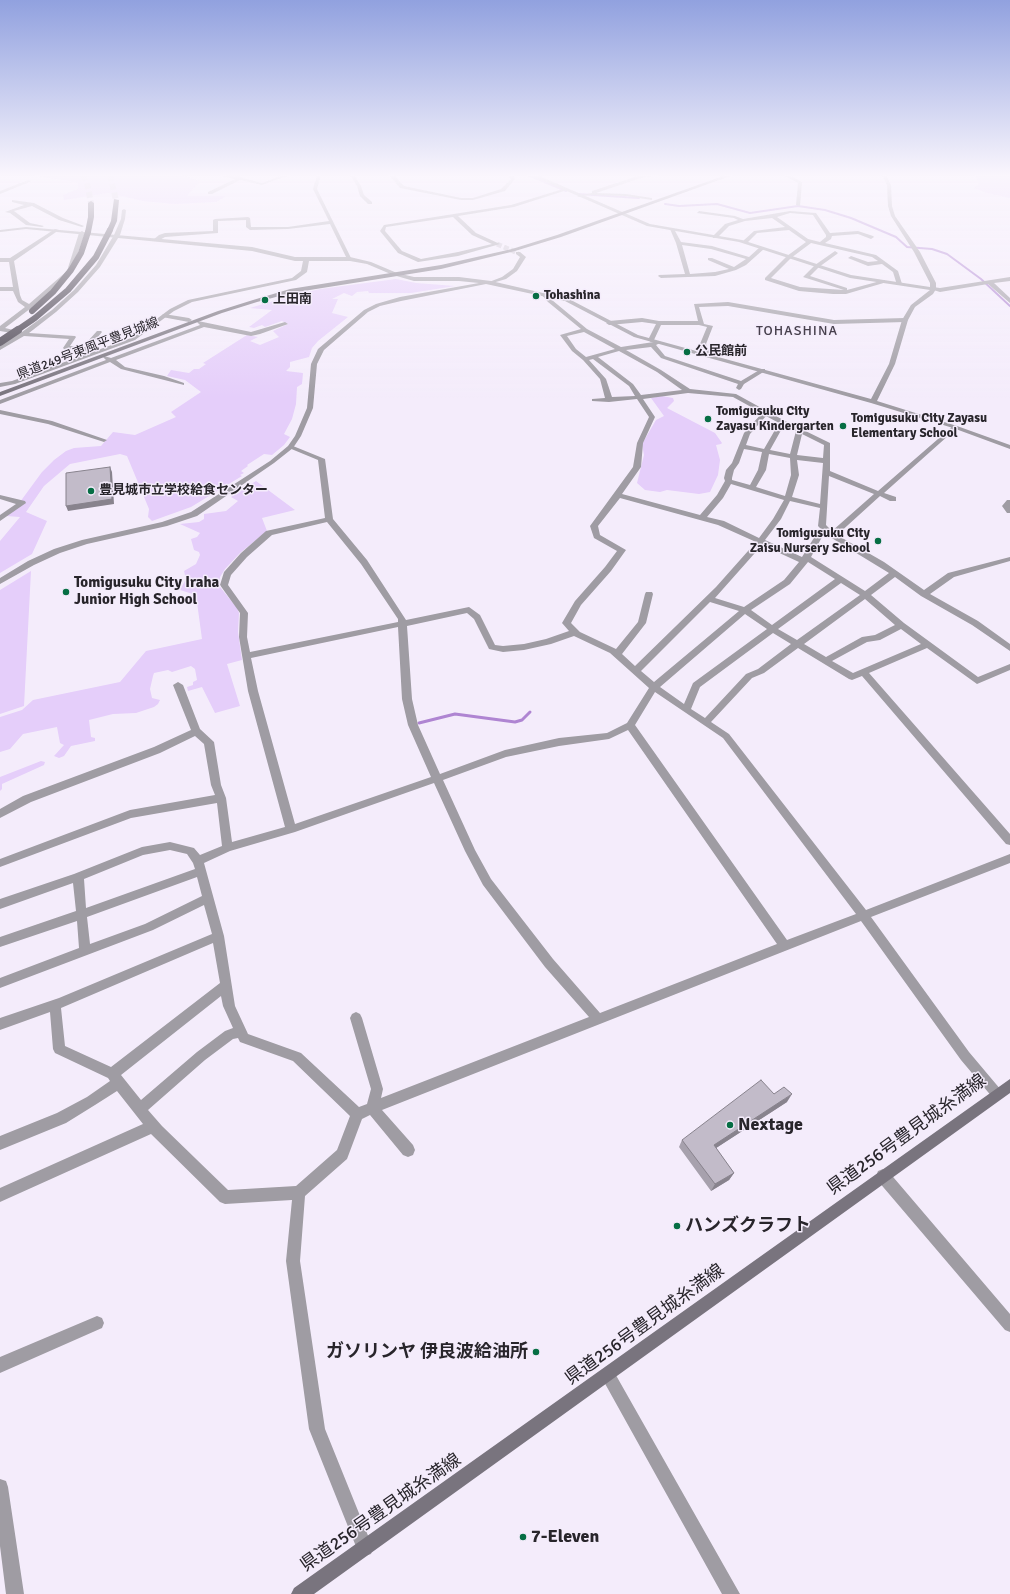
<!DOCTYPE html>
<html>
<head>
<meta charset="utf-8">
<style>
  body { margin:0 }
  canvas { display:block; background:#f4ecfb }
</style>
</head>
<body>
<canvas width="1010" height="1594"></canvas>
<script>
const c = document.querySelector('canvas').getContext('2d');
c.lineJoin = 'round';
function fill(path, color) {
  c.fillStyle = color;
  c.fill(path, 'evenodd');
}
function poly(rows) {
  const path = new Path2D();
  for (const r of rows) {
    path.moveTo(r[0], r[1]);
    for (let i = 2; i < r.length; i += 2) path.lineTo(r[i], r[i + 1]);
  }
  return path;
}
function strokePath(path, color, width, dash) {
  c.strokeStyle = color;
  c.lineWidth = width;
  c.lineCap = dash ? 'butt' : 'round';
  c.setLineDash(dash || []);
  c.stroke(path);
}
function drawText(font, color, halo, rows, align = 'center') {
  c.font = font + ' Signika,"Noto Sans JP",sans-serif';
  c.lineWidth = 3;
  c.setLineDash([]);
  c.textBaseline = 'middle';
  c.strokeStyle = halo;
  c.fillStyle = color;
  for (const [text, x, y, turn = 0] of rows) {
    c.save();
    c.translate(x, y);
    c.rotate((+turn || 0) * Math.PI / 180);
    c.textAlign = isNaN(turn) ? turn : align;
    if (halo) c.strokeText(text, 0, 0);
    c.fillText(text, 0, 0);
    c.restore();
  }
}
fill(poly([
  [34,175,180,175,200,181,187,196,226,196,216,202,174,204,143,201,108,193,64,200,63,195,78,189,78,183],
  [974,175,1010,175,1010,198,987,193,974,188,979,184,977,178],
  [396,279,416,283,455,286,411,293,369,293,368,291,357,292,352,296,344,293,332,299,338,299,332,313,348,317,318,341,312,348,309,357,290,362,290,367,286,371,303,373,302,384,297,387,296,404,292,419,284,434,290,437,284,445,272,455,264,454,247,465,248,466,241,471,244,473,240,475,242,476,191,507,152,521,148,517,149,509,127,456,120,454,70,464,44,486,26,512,47,521,32,554,0,573,0,541,20,517,6,516,20,502,42,472,54,460,66,451,74,448,101,446,113,432,135,435,176,417,171,412,201,392,185,380,167,376,171,370,189,373,194,369,199,369,206,364,203,363,247,335,258,337,250,341,260,345,279,337,273,331,288,324,282,321,265,327,262,325,254,328,249,327,272,310,250,308,290,296,320,289],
  [662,396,673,398,674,401,667,408,715,433,722,443,721,444,716,445,720,460,718,475,710,492,699,494,667,490,660,492,645,490,637,483,644,455,642,444,656,420,664,416,651,398],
  [256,481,295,510,262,518,267,531,240,553,225,569,220,577,219,583,220,587,237,608,239,613,238,632,242,660,227,664,240,706,215,713,202,687,188,691,187,687,193,685,193,682,197,680,195,669,191,666,172,672,168,670,154,673,153,676,150,689,152,698,160,700,158,704,154,707,136,713,113,714,89,720,91,737,95,738,95,741,71,746,64,756,59,758,54,756,64,745,60,743,57,727,23,734,10,749,0,752,0,717,22,710,33,700,120,682,146,651,202,639,196,595,180,590,186,579,184,571,196,564,200,555,199,552,194,550,191,539,197,537,200,533,180,524,199,522,204,519,204,514,226,511,238,501,231,497],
  [31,571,24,706,0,714,0,590],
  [41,761,45,762,44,765,2,784,2,789,0,791,0,777]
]), '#e5cefa');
strokePath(poly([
  [528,175,566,191],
  [578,194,639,198],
  [665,204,679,206,717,204,750,213,798,206,825,210,851,218,896,237,907,247,932,249,947,254,981,279,1010,306]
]), '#af85d2', 2);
strokePath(poly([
  [419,723,455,714,515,722,522,720,530,712]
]), '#af85d2', 3);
strokePath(poly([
  [497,244,518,253]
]), '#cbc4d1', 5, [5, 2.5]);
strokePath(poly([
  [83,175,87,183,91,203],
  [110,175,116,200]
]), '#cbc4d1', 6, [6, 3]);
fill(poly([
  [219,175,241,177,243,178,262,183,283,175,290,175,262,185,240,180,212,194,208,194,208,192,235,179,219,175],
  [317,175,321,175,317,189,352,260,347,259,330,224,288,229,250,230,246,227,246,220,218,221,218,233,165,237,158,241,153,240,159,235,165,233,213,231,213,220,215,219,248,217,250,218,251,227,288,227,329,221,313,189,317,175],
  [350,175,354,175,361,186,364,195,372,202,372,204,368,204,360,196,357,186,350,175],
  [389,175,394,175,404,186,461,198,473,198,501,189,511,179,508,175,513,175,515,179,505,191,473,200,461,200,400,188,389,175],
  [641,175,658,175,644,177,596,193,626,194,652,198,652,200,626,196,588,195,579,197,577,196,592,193,592,191,641,175],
  [783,175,789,175,802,182,800,206,796,205,798,183,783,175],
  [28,180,32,181,0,194,0,191,28,180],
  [563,189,567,190,514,207,458,216,476,233,500,244,458,256,418,262,398,253,380,231,384,225,511,205,563,189],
  [453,217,472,235,492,244,458,252,421,259,402,251,385,231,386,227,453,217],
  [12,200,34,203,63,218,84,226,82,227,59,220,32,206,14,211,30,223,44,226,42,227,26,225,10,213,5,212,24,205,12,202,12,200],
  [124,209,126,210,125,219,120,235,100,267,78,292,56,312,29,333,75,336,76,337,70,346,85,347,88,341,97,331,101,331,102,332,93,343,90,348,96,352,96,354,92,354,86,351,64,349,63,348,69,339,24,336,0,350,0,345,18,334,0,331,0,326,25,307,18,302,13,291,0,291,0,287,13,287,9,262,0,262,0,258,10,258,55,229,59,230,14,261,20,295,22,300,29,304,67,271,79,233,82,231,85,233,71,272,64,280,31,308,5,328,22,332,52,310,74,290,96,265,114,235,121,219,122,210,124,209],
  [699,211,735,216,743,219,790,211,816,213,830,233,858,231,873,236,874,237,871,239,858,234,832,236,831,239,825,243,876,255,898,271,902,284,897,285,893,272,882,264,868,266,848,258,851,256,868,262,878,261,872,257,811,243,791,258,771,278,800,287,844,290,803,277,815,265,835,251,838,253,837,254,819,267,810,276,847,288,847,290,884,280,887,282,846,294,833,294,799,291,765,280,765,278,787,256,806,242,789,230,757,233,747,243,743,243,743,241,754,231,785,227,772,218,745,221,729,226,717,238,713,238,713,236,725,224,738,220,734,218,697,213,699,211],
  [790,213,813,215,826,235,826,237,820,242,808,239,777,217,790,213],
  [670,229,674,229,681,242,712,246,749,257,760,247,765,248,746,265,736,270,715,276,661,278,658,276,659,275,685,274,676,243,670,229],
  [682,245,711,249,746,259,734,267,712,258,708,258,708,260,729,269,715,272,690,274,682,245],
  [516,252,520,252,526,257,517,271,506,279,489,284,489,282,502,277,513,269,520,257,516,254,516,252],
  [1010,277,1010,281,994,283,1010,298,1010,303,988,284,940,292,930,289,933,287,940,288,1010,277],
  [542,293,546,293,552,300,587,329,621,347,660,341,660,343,656,345,665,356,741,381,761,369,765,369,765,371,744,384,741,389,739,390,736,388,738,384,661,358,651,347,626,350,661,370,690,389,736,394,785,421,830,443,830,471,878,491,953,426,958,427,884,493,896,497,896,501,890,501,880,496,837,535,884,562,924,590,948,573,1010,557,1010,561,954,577,930,594,978,621,1010,644,1010,651,972,625,921,596,895,577,871,595,904,623,978,677,1010,664,1010,670,977,684,927,648,869,673,1010,834,1010,845,1006,844,862,676,852,680,849,679,798,648,764,673,752,678,711,722,729,734,866,910,1010,854,1010,863,871,917,969,1052,1001,1090,1003,1094,1001,1098,997,1100,993,1098,961,1060,861,921,382,1110,413,1145,415,1150,413,1155,408,1157,403,1155,370,1115,362,1119,347,1159,305,1196,300,1261,325,1429,373,1548,371,1554,365,1556,359,1554,309,1429,286,1261,292,1200,225,1204,220,1202,151,1134,0,1202,0,1188,143,1124,117,1091,95,1105,66,1123,0,1150,0,1136,57,1113,87,1097,110,1081,108,1078,55,1053,53,1049,50,1012,0,1030,0,1018,59,998,212,934,204,905,153,930,0,988,0,978,79,948,77,921,0,947,0,937,76,911,73,883,0,909,0,899,74,874,142,847,170,842,194,848,200,855,222,846,217,803,131,818,0,867,0,859,130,810,215,795,211,785,204,744,195,736,160,753,31,802,0,818,0,809,23,796,154,747,191,730,173,685,178,682,183,685,200,729,214,742,221,785,226,798,232,842,285,827,248,691,239,637,240,613,220,585,224,572,241,553,266,531,325,518,318,460,289,448,289,446,293,446,325,459,333,519,367,560,406,620,469,607,480,615,495,645,503,646,524,644,546,639,569,631,562,623,575,601,605,567,617,551,594,538,590,526,633,467,637,443,649,417,637,399,609,402,592,401,592,399,605,398,600,379,583,360,572,351,560,335,581,329,548,302,541,294,542,293],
  [584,332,615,349,586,357,576,349,567,336,584,332],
  [619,351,657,372,682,390,641,395,633,384,598,357,619,351],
  [593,359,629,386,635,396,612,397,606,379,589,360,593,359],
  [688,393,733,397,762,413,744,433,732,463,726,470,724,478,725,481,717,495,700,515,622,494,641,467,643,443,655,417,643,399,688,393],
  [766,416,779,423,764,449,746,445,750,434,766,416],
  [784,425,796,431,790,454,770,450,784,425],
  [802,434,824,445,823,458,797,455,802,434],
  [744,449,762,452,758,470,750,485,732,480,732,478,734,470,739,463,744,449],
  [769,454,790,458,791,475,785,496,756,487,766,470,769,454],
  [797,460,823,463,820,504,792,497,799,475,797,460],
  [829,476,874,494,832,531,826,525,829,476],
  [731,484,784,500,773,519,759,538,724,521,707,517,723,498,731,484],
  [620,498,718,525,756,542,716,587,635,666,622,654,646,623,653,594,652,592,646,592,645,594,638,622,616,649,580,632,571,623,581,605,611,571,626,550,600,535,598,526,620,498],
  [790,501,820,508,818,526,825,533,817,533,802,557,765,540,781,519,790,501],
  [327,522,361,564,398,619,398,622,250,652,247,637,248,613,228,585,231,575,247,557,272,535,327,522],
  [822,537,830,537,889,573,865,591,811,557,822,537],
  [762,545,799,562,784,580,744,607,715,598,762,545],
  [808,562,835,579,772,625,751,610,790,584,808,562],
  [841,583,860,595,797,640,778,629,841,583],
  [865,599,895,625,875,635,862,637,826,657,804,644,865,599],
  [710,602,739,611,654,682,641,671,710,602],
  [467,613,474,619,489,649,503,652,524,650,551,644,574,636,610,653,649,688,627,723,607,733,559,738,505,750,440,774,418,725,412,699,407,626,467,613],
  [745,614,767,629,693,683,684,704,660,687,745,614],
  [398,627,402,699,408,725,431,777,295,824,258,691,251,658,398,627],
  [901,629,921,644,853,673,832,661,867,642,880,640,901,629],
  [773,633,791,644,758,669,746,674,705,718,691,709,700,687,773,633],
  [655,692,723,738,856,914,787,940,635,725,655,692],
  [628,730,777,944,600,1013,553,959,491,879,475,850,443,780,506,757,559,746,609,739,628,730],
  [434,783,465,851,483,885,545,967,589,1017,381,1098,383,1089,362,1018,360,1014,356,1012,352,1014,350,1018,371,1089,367,1104,359,1107,301,1053,248,1034,235,1006,224,936,204,863,230,851,295,832,434,783],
  [170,850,187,854,193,863,195,869,86,908,84,879,143,855,170,850],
  [197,877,202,896,145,924,90,944,87,917,197,877],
  [213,943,220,983,111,1067,65,1046,61,1008,213,943],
  [221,996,223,1006,233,1028,225,1031,197,1052,141,1100,121,1075,221,996],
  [238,1038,240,1042,293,1061,350,1116,337,1150,296,1186,228,1190,162,1126,148,1110,205,1060,233,1039,238,1038],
  [728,302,834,320,905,318,908,320,905,322,834,324,728,306,699,307,704,324,713,326,706,344,710,354,707,356,704,354,700,344,707,327,699,325,661,325,654,340,651,342,648,340,656,324,642,322,609,325,606,323,609,321,642,318,659,321,698,321,694,304,728,302],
  [164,314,189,318,192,320,189,322,162,317,162,315,164,314],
  [198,321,251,332,285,322,288,324,260,334,251,336,204,327,116,360,125,367,164,376,184,383,184,385,121,369,110,362,0,404,0,400,106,360,103,357,104,356,111,358,200,325,197,322,198,321],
  [0,410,52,421,107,440,104,442,48,424,0,414,0,410],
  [0,495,25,501,26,503,0,521,0,515,16,504,0,499,0,495],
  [1007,500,1010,500,1010,513,1007,513,1002,506,1007,500],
  [883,1169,888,1171,1010,1314,1010,1332,1005,1330,878,1181,876,1176,878,1171,883,1169],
  [97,1316,102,1318,104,1323,102,1328,0,1373,0,1357,97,1316],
  [608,1367,613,1370,740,1594,722,1594,603,1380,600,1375,603,1370,608,1367],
  [0,1479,6,1481,8,1487,24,1594,6,1594,0,1546,0,1479]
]), '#9f9ca3');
fill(poly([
  [530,175,537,175,650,224,742,240,851,275,930,287,930,283,914,252,891,216,888,206,887,185,882,175,886,175,891,185,892,206,895,216,920,252,936,283,936,289,933,294,915,307,908,320,895,364,877,401,957,426,1010,445,1010,449,953,428,871,403,634,337,565,301,486,284,401,301,380,306,368,312,324,350,317,364,313,408,301,436,293,448,274,463,197,516,167,526,87,544,60,553,34,565,0,584,0,578,28,561,54,549,82,540,162,522,191,512,270,461,288,446,295,436,307,408,311,364,318,349,364,310,376,304,400,297,479,283,459,281,414,281,393,275,367,264,350,261,309,261,307,272,296,280,192,302,174,311,135,340,15,384,0,387,0,383,12,381,131,338,170,309,188,300,292,278,301,271,303,261,295,261,252,251,26,229,0,232,0,230,26,227,252,247,295,257,350,257,371,262,397,273,414,277,459,277,491,281,569,299,638,335,871,399,889,364,902,320,911,305,930,290,850,278,739,242,647,226,530,175]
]), '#9f9ca3');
fill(poly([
  [726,175,733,175,561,237,515,251,441,269,291,293,257,302,222,313,0,396,0,392,218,311,253,300,290,289,441,265,512,249,557,235,726,175],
  [1010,1079,1010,1093,314,1594,291,1594,294,1588,1010,1079]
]), '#79747e');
fill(poly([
  [114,199,119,200,117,221,113,230,110,232,107,230,111,221,114,199],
  [91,201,94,203,94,217,91,232,88,234,85,232,88,217,88,203,91,201]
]), '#47414d');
strokePath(poly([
  [32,311,53,292,71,270,81,253,88,232],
  [16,331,35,318,68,290,96,257,110,230]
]), '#47414d', 6);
strokePath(poly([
  [0,342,18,330]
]), '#47414d', 8);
fill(poly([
  [774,1094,787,1102,716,1148,734,1173,729,1180,711,1191,679,1147,682,1140]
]), '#a7a1ad');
fill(poly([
  [110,467,112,472,114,504,68,511,66,506],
  [792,1094,787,1102,710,1152,714,1145],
  [734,1173,729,1180,711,1191,715,1184]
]), '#88838d');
const building = poly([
  [110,467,112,499,66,506,66,473,110,467],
  [761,1080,774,1094,784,1087,792,1094,714,1145,734,1173,715,1184,682,1140,761,1080]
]);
fill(building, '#c2bbc9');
strokePath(building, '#88838d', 1);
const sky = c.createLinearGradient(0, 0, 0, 398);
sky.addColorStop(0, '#91a1df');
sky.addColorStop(0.44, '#faf6fd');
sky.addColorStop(1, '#faf6fd00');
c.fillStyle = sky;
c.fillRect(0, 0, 1010, 398);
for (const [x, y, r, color] of [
  [536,296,4,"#066e44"],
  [265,300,4,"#066e44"],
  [687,352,4,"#066e44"],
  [708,419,4,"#066e44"],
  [843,426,4,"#066e44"],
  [91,491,4,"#066e44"],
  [878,541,4,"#066e44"],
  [66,592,4,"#066e44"],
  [730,1125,4,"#066e44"],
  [677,1226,4,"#066e44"],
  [536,1352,4,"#066e44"],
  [523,1537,4,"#066e44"]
]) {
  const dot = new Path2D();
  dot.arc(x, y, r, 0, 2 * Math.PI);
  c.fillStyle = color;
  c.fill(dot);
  strokePath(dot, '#f4ecfb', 1.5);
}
drawText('bold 13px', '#28252b', '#f4ecfb', [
  ["Tohashina",544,296],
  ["上田南",273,300],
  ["公民館前",695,352],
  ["Tomigusuku City",716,412],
  ["Zayasu Kindergarten",716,427],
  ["Tomigusuku City Zayasu",851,419],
  ["Elementary School",851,434],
  ["豊見城市立学校給食センター",99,491],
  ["Tomigusuku City",870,534,"right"],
  ["Zaisu Nursery School",870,549,"right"]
], 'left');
drawText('13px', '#28252b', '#f4ecfb', [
  ["県道249号東風平豊見城線",88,349,-21]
]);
c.letterSpacing = '1px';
drawText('14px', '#47404d', '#f4ecfb', [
  ["TOHASHINA",797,331]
]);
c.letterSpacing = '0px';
drawText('bold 15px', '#28252b', '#f4ecfb', [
  ["Tomigusuku City Iraha",74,583],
  ["Junior High School",74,600]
], 'left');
drawText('bold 18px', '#28252b', '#f4ecfb', [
  ["Nextage",738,1125],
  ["ハンズクラフト",685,1226],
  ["ガソリンヤ 伊良波給油所",528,1352,"right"],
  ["7-Eleven",531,1537]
], 'left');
drawText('18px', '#28252b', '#f4ecfb', [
  ["県道256号豊見城糸満線",907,1135,-36],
  ["県道256号豊見城糸満線",645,1325,-36],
  ["県道256号豊見城糸満線",381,1513,-35]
]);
</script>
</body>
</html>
